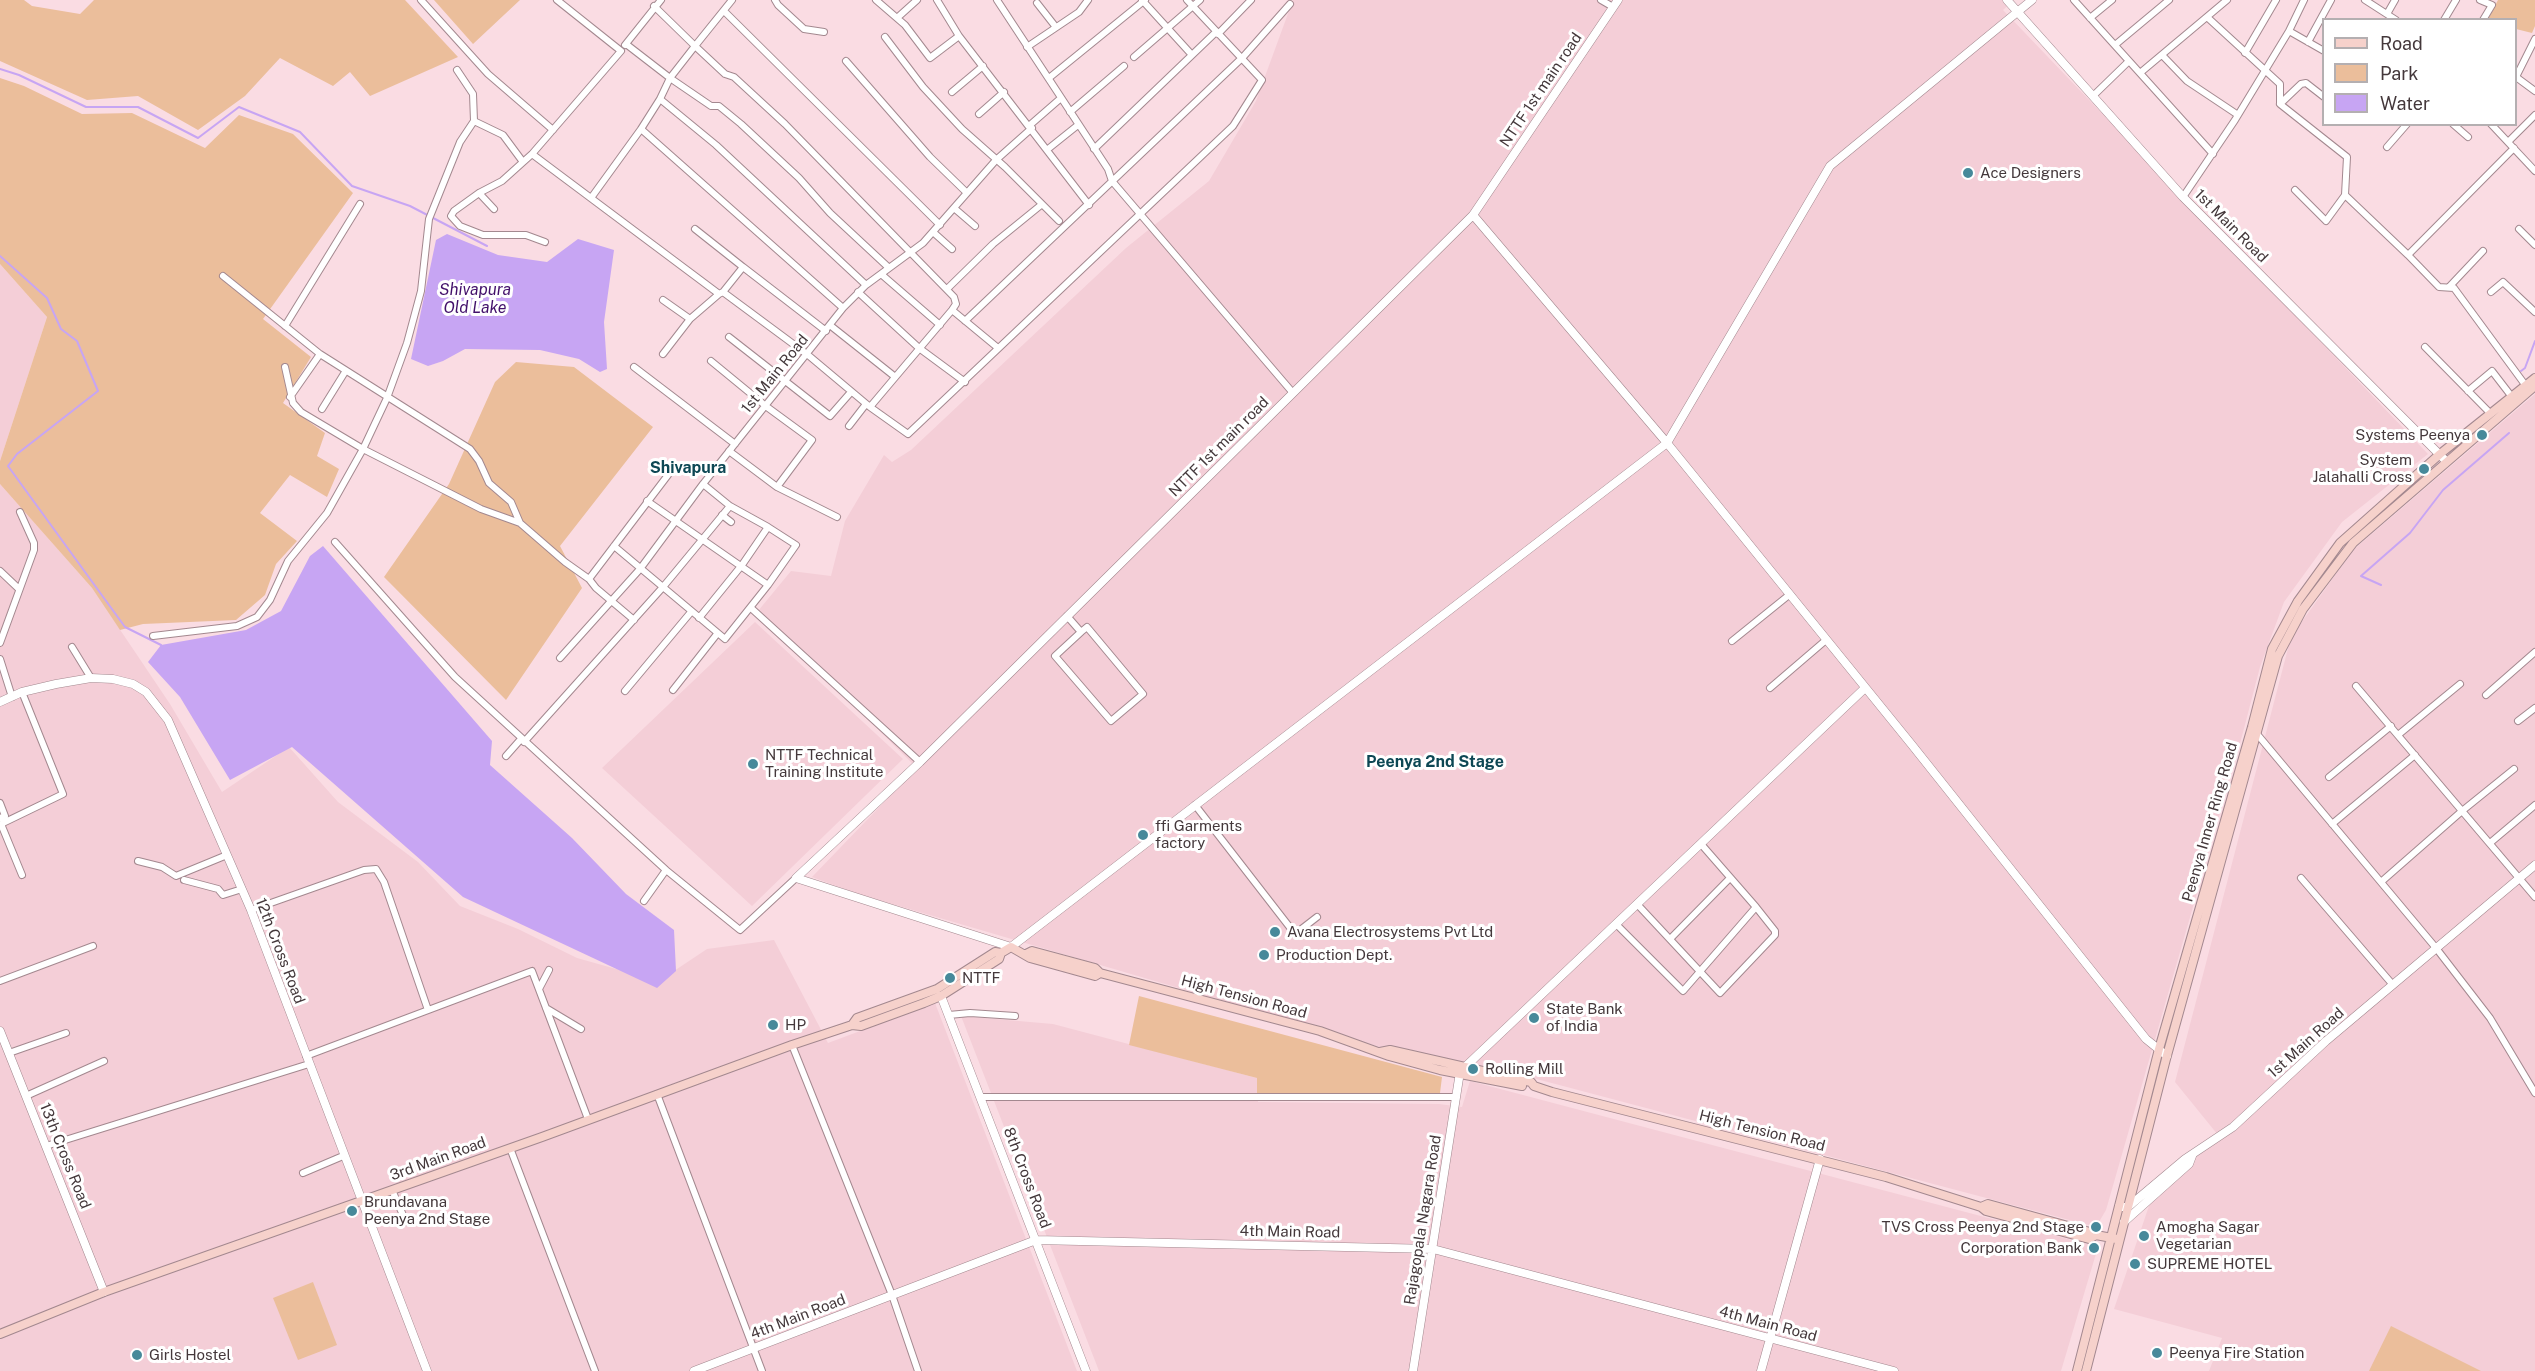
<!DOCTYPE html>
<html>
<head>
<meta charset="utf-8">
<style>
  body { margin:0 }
  #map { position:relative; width:2535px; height:1371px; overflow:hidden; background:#fadce3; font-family:"Public Sans",sans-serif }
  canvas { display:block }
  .legend { position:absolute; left:2322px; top:18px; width:195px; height:108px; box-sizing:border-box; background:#fff; border:2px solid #b4afb1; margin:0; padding:8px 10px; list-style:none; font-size:18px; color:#44383b }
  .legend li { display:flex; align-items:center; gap:12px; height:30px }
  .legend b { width:30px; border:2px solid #b4afb1 }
</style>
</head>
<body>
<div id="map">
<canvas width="2535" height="1371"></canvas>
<ul class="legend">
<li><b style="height:8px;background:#f6d1cb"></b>Road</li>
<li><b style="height:16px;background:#ebbe9b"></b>Park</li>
<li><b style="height:16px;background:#c7a5f3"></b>Water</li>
</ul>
</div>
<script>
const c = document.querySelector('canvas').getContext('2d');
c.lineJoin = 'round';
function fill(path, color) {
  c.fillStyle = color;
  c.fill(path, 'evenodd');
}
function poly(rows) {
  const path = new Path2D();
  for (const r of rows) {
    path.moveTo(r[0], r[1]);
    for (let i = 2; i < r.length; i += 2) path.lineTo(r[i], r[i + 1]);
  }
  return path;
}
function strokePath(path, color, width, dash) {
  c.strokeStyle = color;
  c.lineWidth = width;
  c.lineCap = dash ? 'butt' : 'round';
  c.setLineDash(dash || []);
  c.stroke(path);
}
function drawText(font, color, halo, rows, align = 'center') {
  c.font = font + ' "Public Sans",sans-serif';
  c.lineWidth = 6;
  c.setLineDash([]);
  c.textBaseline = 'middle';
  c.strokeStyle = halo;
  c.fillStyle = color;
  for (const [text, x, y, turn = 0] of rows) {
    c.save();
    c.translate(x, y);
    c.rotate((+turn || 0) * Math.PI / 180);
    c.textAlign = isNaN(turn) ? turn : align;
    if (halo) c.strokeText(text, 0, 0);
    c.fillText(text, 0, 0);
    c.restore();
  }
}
fill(poly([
  [1293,0,2014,0,2003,10,2428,454,2342,522,2284,602,2260,667,2242,736,2106,1210,2096,1227,1529,1077,1404,1054,858,894,812,877,917,768,758,611,791,571,831,576,845,521,884,455,892,462,911,450,1126,248,1209,181,1256,101],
  [0,264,47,317,0,461],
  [2535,394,2535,1371,2209,1371,2222,1338,2114,1309,2152,1197,2218,1135,2175,1082,2291,637,2353,550],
  [0,484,92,588,170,704,222,792,289,747,338,802,418,862,460,906,518,929,577,958,659,981,707,949,774,940,828,1043,935,1003,1077,1371,0,1371],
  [755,622,903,759,752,906,602,768],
  [961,1016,1053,1024,1257,1078,1258,1102,1439,1104,1462,1107,1470,1081,2098,1247,2061,1371,1099,1371]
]), '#f4ced7');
fill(poly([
  [0,0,24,0,32,6,80,14,94,0,405,0,458,57,370,96,350,72,333,86,280,58,245,96,198,130,138,96,87,100,0,61],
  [434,0,520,0,473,44],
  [2498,0,2535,0,2535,26,2532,33,2516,29,2516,20,2488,19],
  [0,78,24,86,82,114,132,113,205,148,239,115,293,134,353,193,263,319,311,357,283,403,325,433,317,456,339,469,327,497,290,475,260,513,297,541,276,564,265,595,236,620,143,624,120,630,92,588,0,484,0,461,47,317,0,264],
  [516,362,574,367,653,427,560,546,582,588,506,700,384,577,449,484,495,382],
  [1139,996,1442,1077,1440,1093,1257,1093,1257,1078,1129,1045],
  [313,1282,337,1345,298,1360,273,1298],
  [2391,1326,2481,1371,2369,1371]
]), '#ebbe9b');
fill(poly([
  [447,234,498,255,547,262,578,239,614,250,604,322,607,369,600,372,579,359,540,350,465,349,443,361,428,366,411,359,436,240],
  [323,546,492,741,490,765,572,838,626,894,674,930,676,971,657,988,463,897,292,747,230,780,180,697,148,662,161,645,246,630,281,611,310,556]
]), '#c7a5f3');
strokePath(poly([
  [0,69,19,75,86,107,138,107,198,138,239,107,300,132,352,186,410,206,487,246],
  [0,256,47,298,61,329,77,341,98,391,17,454,8,466,125,627,161,645],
  [2521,371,2525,368,2535,341],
  [2381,585,2361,576,2410,533,2443,490,2509,433]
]), '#c7a5f3', 2);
const minor = poly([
  [421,0,488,74,553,130],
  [775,0,778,5,804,29,824,32],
  [876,0,905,25,930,58,959,36],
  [937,0,959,36,1089,205],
  [997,0,1108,169,1112,181,1293,393],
  [1142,0,1192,55],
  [1601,0,1613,7],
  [2074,0,2213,154],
  [2365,0,2396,20],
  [2480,0,2492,5,2483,20],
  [1037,3,1055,26],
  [654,6,695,46,732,0],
  [724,11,940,225],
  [2387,14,2395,0],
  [2207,17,2280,84,2280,104,2347,157,2345,195,2326,221,2295,190],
  [897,18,917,0],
  [2090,18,2112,0],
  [2444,20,2456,0],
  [2289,31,2324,51],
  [1218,34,1251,0],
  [885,37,923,87,962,129,1005,167,1059,221],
  [2308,42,2331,0],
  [626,44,670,78,711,106,719,106,741,124,799,178,830,213,888,267],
  [625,45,661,0],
  [2115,45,2169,0],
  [1027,47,1079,12,1088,0],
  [2245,53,2276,0],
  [2162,55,2187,81,2238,115],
  [1134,57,1200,0],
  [846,61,930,157,966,192],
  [2140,73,2227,0],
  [2516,77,2535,39],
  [2516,77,2535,91],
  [1049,78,1145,0],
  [952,92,983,66],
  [2093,96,2129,61],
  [660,99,670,78,695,46,725,74,734,77,785,124,954,297,956,304,952,310,870,407],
  [2280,104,2301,84,2306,83,2324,97],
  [1070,112,1124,66],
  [979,114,1004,92],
  [474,121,503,135,523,162],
  [2453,124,2468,137],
  [2491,124,2535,171],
  [1030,125,1061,98],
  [641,129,660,99,716,145,866,285],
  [2508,142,2535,115],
  [2387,147,2407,124],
  [2514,148,2408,255,2439,287,2454,288,2526,386],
  [1048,149,1078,125],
  [1094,149,1216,32],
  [532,154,719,294,723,292,808,355,870,407,908,434,1233,126,1262,80,1187,0],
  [479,193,494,209],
  [2345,195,2408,255],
  [2183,197,2235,120,2289,31,2304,0],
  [591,198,641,129,843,308],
  [954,208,975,226],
  [695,229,743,267],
  [2519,229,2535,245],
  [933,232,952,249],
  [545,242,526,235,483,235,460,226,451,216,454,211,479,193,502,181,532,154,621,51,557,0],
  [881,274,940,325],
  [223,276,320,354,470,449,479,461,489,483,511,502,520,523,565,562,589,579,596,588,634,620],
  [2449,287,2483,251],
  [947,289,993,244,1041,205],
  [723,292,743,267,826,331],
  [858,292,919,348,965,382],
  [2491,292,2503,282,2535,312],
  [663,300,690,319],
  [952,310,998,348],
  [965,321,1243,57,1290,4],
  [285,326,360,204],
  [831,326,894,376],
  [729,337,830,416,851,392],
  [2425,347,2490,413],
  [663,354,690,319,719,294],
  [711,361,767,407,812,440,777,487,729,451],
  [285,367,293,403,301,412,363,449,481,509,520,523],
  [634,367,735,444],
  [2468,391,2492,371,2512,397],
  [290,397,320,354],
  [322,409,345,372],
  [849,426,866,404],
  [777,487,837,517],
  [722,515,731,522],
  [768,527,796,545,768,585],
  [335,542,455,677,666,870,740,930,796,878],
  [614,546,725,639,768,585,647,501],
  [0,571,19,589],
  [589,579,668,475],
  [751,608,920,762],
  [1067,616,1081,632,1055,656,1111,721,1143,694,1087,627,1081,632],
  [699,618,742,565,768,527,730,506,703,484],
  [153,636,237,626,257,617,270,600,288,561,327,513,363,449,387,398,407,343,421,291,429,219,460,142,474,121,473,94,457,70],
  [1732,641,1789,595],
  [0,643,34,550,34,543,20,512],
  [72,647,91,678],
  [560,658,640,569,703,484,843,308,866,285,923,243,996,160,1032,128],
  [0,659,12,697],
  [2356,686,2535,897],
  [1770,688,1826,640],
  [673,690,717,634],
  [625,691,691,612],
  [22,692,63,794,1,824,22,875],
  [2486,695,2535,652],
  [2518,721,2535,708],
  [2257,734,2436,948,2490,1018,2535,1093],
  [2398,735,2460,684],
  [524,742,663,587,730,506],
  [506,756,521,739],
  [2329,777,2391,726],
  [0,803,5,816,0,818],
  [1195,805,1295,934,1317,917],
  [2332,824,2415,755],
  [2490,843,2535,805],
  [138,861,162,867,176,876,227,855],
  [2301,878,2393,985],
  [184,880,218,889,223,895,242,889],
  [2381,882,2462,811,2514,769],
  [644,901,666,870],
  [1637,904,1720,993,1775,935,1775,931,1756,907],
  [251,910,364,870,376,869,384,882,428,1010],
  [1616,924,1683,991,1756,907,1701,844],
  [1671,938,1730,878],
  [0,981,93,946],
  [539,989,549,970],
  [546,1008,581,1029],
  [949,1015,970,1013,1015,1016],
  [792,1045,892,1295,918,1371],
  [9,1053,66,1033],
  [306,1056,532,971,588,1119],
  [657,1094,762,1371],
  [26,1096,104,1061],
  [981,1097,1456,1097],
  [46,1146,309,1064],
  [510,1148,595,1371],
  [303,1173,343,1156],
  [392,1190,406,1222]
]);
const tertiary = poly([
  [1618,0,1473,215,920,762,796,878,1011,947,1667,443,1830,166,2032,0],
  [2007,0,2183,197,2446,461],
  [1473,215,1667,443,1912,745,2146,1039,2167,1056],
  [0,702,22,692,56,684,91,678,113,679,133,684,146,692,168,720,251,910,427,1371],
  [941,996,1086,1371],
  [0,1031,104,1292],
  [1465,1067,1865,688],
  [2119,1207,2128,1207,2185,1159,2233,1127,2326,1041,2535,865],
  [2124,1222,2189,1164,2192,1156],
  [694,1371,1036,1240,1433,1249,1894,1371],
  [1413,1371,1460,1072],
  [1761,1371,1820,1159]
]);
const secondary = poly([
  [1026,954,1032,951,1095,968,1100,973,1320,1031,1389,1056,1440,1070,1522,1086],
  [852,1025,857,1018,937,989,995,952,1001,953,1011,947,1030,958,1095,976,1100,973],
  [1380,1052,1390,1050,1531,1082,1534,1086,1552,1092,1886,1177,1981,1207,1986,1211,2089,1239,2096,1235],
  [1981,1207,1988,1204,2090,1232,2096,1235,2117,1239],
  [0,1334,104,1292,542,1137,792,1045,852,1025,861,1026,924,1003,941,996,999,959,1001,953],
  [2077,1371,2159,1049,2252,727,2272,649,2298,601,2340,543,2440,454,2535,378],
  [2086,1371,2166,1059,2278,656,2303,609,2353,543,2535,386]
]);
strokePath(minor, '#a3888f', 8);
strokePath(tertiary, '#a3888f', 9);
strokePath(secondary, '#a3888f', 10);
strokePath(minor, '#fff', 6);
strokePath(tertiary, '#fff', 8);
strokePath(secondary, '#f6d1cb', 8);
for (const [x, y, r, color] of [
  [1968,173,6,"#47899a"],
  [2482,435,6,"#47899a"],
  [2424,469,6,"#47899a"],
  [753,764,6,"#47899a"],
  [1143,835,6,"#47899a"],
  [1275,932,6,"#47899a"],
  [1264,955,6,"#47899a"],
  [950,978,6,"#47899a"],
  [1534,1018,6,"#47899a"],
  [773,1025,6,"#47899a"],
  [1473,1069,6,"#47899a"],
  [352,1211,6,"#47899a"],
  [2096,1227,6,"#47899a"],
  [2144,1236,6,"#47899a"],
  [2094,1248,6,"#47899a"],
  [2135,1264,6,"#47899a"],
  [2157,1353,6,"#47899a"],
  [137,1355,6,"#47899a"]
]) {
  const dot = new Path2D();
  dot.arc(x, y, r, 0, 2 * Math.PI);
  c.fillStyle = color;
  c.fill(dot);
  strokePath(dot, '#fff', 2);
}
drawText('15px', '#44383b', '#fff', [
  ["NTTF 1st main road",1541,90,-56],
  ["1st Main Road",2231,226,45],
  ["1st Main Road",775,374,-51],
  ["NTTF 1st main road",1219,447,-45],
  ["Peenya Inner Ring Road",2210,822,-74],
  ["12th Cross Road",280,951,69],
  ["High Tension Road",1244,997,15],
  ["1st Main Road",2306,1043,-42],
  ["High Tension Road",1762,1131,14],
  ["13th Cross Road",65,1156,68],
  ["3rd Main Road",438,1159,-20],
  ["8th Cross Road",1027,1178,69],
  ["Rajagopala Nagara Road",1423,1220,-81],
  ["4th Main Road",1290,1232,1],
  ["4th Main Road",798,1317,-21],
  ["4th Main Road",1768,1324,15]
]);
drawText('15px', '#44383b', '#fff', [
  ["Ace Designers",1980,173],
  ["Systems Peenya",2470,435,"right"],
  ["System",2412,460,"right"],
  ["Jalahalli Cross",2412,477,"right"],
  ["NTTF Technical",765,755],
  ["Training Institute",765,772],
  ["ffi Garments",1155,826],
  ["factory",1155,843],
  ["Avana Electrosystems Pvt Ltd",1287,932],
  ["Production Dept.",1276,955],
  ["NTTF",962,978],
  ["State Bank",1546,1009],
  ["of India",1546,1026],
  ["HP",785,1025],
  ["Rolling Mill",1485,1069],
  ["Brundavana",364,1202],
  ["Peenya 2nd Stage",364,1219],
  ["TVS Cross Peenya 2nd Stage",2084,1227,"right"],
  ["Amogha Sagar",2156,1227],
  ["Vegetarian",2156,1244],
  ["Corporation Bank",2082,1248,"right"],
  ["SUPREME HOTEL",2147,1264],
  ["Peenya Fire Station",2169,1353],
  ["Girls Hostel",149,1355]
], 'left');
drawText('italic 16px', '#42106a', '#fff', [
  ["Shivapura",475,290],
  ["Old Lake",475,308]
]);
drawText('bold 16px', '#0d4754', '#fff', [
  ["Shivapura",688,468],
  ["Peenya 2nd Stage",1435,762]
]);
</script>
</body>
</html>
